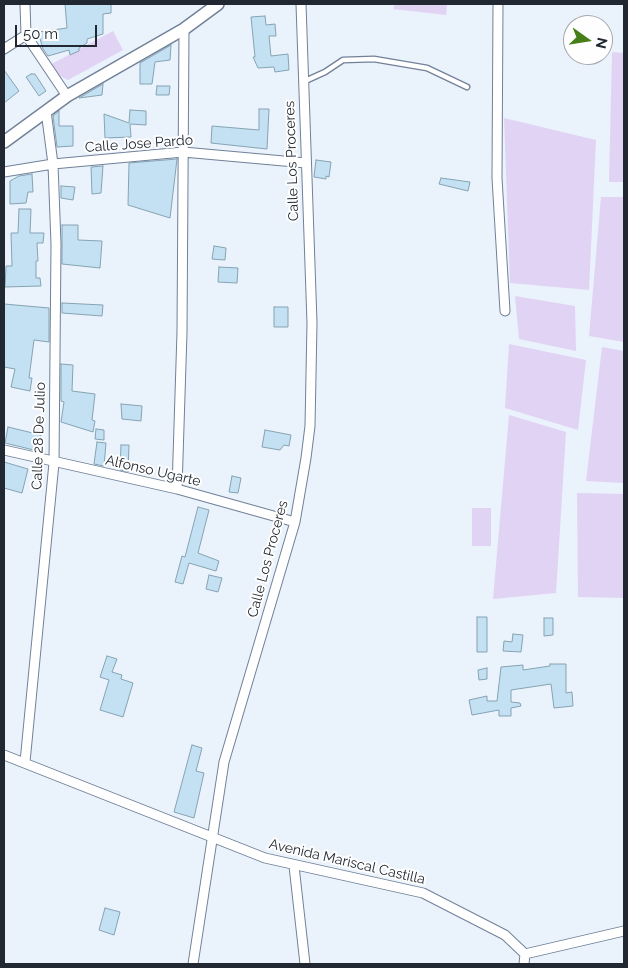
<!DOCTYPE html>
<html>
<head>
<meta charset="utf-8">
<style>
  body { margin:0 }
  #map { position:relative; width:628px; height:968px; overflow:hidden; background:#eaf2fc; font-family:Raleway,sans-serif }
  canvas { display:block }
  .frame { position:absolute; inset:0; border:5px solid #212831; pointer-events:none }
  .north { position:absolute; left:563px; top:15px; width:50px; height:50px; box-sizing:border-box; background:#fefefe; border:1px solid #a6a8ac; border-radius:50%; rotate:103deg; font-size:14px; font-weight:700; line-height:20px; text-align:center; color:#212831 }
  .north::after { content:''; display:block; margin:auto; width:18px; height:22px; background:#467f17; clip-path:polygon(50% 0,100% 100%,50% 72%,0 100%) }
  .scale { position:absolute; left:15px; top:25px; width:82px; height:22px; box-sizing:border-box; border:2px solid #212831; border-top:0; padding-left:6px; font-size:15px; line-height:18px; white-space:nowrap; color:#212831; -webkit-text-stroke:4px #fefefe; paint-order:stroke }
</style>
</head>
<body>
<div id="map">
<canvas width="628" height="968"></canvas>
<div class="frame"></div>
<div class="north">N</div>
<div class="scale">50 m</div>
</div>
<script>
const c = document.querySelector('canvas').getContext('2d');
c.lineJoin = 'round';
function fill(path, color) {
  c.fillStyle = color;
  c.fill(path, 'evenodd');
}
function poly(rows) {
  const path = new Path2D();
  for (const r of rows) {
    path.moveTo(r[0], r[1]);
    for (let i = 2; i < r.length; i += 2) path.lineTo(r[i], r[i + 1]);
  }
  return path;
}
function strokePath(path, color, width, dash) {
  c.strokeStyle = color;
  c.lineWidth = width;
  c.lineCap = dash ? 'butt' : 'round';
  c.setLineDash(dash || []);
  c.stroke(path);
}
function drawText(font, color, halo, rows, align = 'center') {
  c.font = font + ' Raleway,sans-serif';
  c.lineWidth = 4;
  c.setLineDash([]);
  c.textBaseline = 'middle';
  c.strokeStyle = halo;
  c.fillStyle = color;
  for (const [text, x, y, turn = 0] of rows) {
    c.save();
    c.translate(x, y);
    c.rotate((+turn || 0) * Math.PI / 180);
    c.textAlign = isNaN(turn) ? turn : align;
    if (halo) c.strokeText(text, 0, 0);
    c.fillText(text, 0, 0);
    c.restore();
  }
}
fill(poly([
  [395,4,447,4,446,15,393,9],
  [113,31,123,50,68,80,56,74,48,66],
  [612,52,624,53,624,182,609,182],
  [504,118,596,140,589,290,510,283],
  [601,197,624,197,624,342,589,336],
  [515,296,575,306,576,351,519,339],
  [509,344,586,360,578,430,505,408],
  [602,347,624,351,624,483,586,481],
  [509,415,566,432,556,593,493,599],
  [577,493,624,494,624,598,578,597],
  [472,508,491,508,491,546,472,546]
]), '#e1d3f4');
const building = poly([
  [65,4,111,4,111,13,103,14,103,34,87,39,87,43,79,48,79,51,70,55,69,50,48,56,43,49,38,32,67,28,65,4],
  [265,16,266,25,275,24,276,36,269,36,271,56,288,54,289,70,275,72,274,67,258,68,253,57,255,57,251,17,265,16],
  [171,45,170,60,155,62,152,84,140,84,140,63,171,45],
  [4,70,19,91,4,103,4,70],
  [31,74,35,74,46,91,39,96,26,77,31,74],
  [103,84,102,95,79,98,103,84],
  [157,86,170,86,169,95,156,95,157,86],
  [259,109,269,109,267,149,211,143,212,126,259,130,259,109],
  [130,110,146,111,146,125,130,124,131,137,105,138,104,114,129,123,130,110],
  [59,111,59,126,73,126,73,146,57,147,53,116,59,111],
  [177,159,170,218,128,205,129,163,177,159],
  [316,160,331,162,329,177,326,176,326,179,314,177,316,160],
  [103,166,101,193,92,194,91,167,103,166],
  [32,174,33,192,28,192,26,203,10,204,10,181,19,176,32,174],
  [441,178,470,182,468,191,439,184,441,178],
  [61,186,75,187,73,200,61,198,61,186],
  [19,209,31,209,30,233,44,233,43,243,37,243,38,261,36,261,36,278,40,278,41,286,5,287,6,266,12,266,11,233,18,233,19,209],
  [62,225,78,225,78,240,102,241,100,268,62,264,62,225],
  [214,246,226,248,225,260,212,259,214,246],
  [219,267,238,268,237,283,218,282,219,267],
  [62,303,103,305,102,316,62,313,62,303],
  [4,304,49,308,49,342,34,340,29,378,32,378,30,391,11,387,15,369,4,367,4,304],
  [274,307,288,307,288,327,274,327,274,307],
  [61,364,73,365,72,391,95,394,92,420,95,421,93,432,61,422,64,402,61,401,61,364],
  [121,404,142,406,141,421,122,419,121,404],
  [8,427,41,435,38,451,5,443,8,427],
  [96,429,104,430,104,440,95,439,96,429],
  [265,430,291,435,289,446,284,445,280,450,262,447,265,430],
  [97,442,106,443,104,466,94,464,97,442],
  [121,445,129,445,128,472,120,470,121,445],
  [4,462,28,469,22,493,4,488,4,462],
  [232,476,241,478,238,493,229,492,232,476],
  [198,507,209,510,198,553,219,561,216,571,189,563,183,584,175,582,182,556,185,557,198,507],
  [209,575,222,578,218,592,206,589,209,575],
  [477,617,487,617,487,652,477,652,477,617],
  [544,618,553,618,553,635,544,636,544,618],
  [513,634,523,635,521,652,503,651,504,641,512,642,513,634],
  [107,656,117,659,112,672,122,675,121,679,133,683,123,717,100,710,109,680,100,677,107,656],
  [550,664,566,664,566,693,572,692,573,706,554,708,551,684,511,690,511,702,520,703,521,706,511,708,511,716,499,716,499,710,472,715,469,700,487,696,487,701,497,701,501,667,523,665,523,670,550,666,550,664],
  [487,668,487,679,479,680,478,670,487,668],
  [192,745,202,748,196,771,204,773,194,818,174,812,192,745],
  [105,908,120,912,114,935,99,930,105,908]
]);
fill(building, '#c3e1f2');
strokePath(building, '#86a3b3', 1);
const service = poly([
  [303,82,325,72,343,60,374,59,427,68,467,87]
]);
const minor = poly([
  [25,4,26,35,67,96],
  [498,4,497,178,505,311],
  [4,49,26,35],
  [4,172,53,164,183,152,306,163],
  [4,450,177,489,295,522],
  [177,489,182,332,184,29],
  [4,755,265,858,423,893,505,935,525,954,524,964],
  [25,762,54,463,56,244,53,164,46,111],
  [294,866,305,964],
  [525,954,624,931],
  [193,964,224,762,295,522,306,458,310,426,312,323,301,4]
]);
const tertiary = poly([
  [4,142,67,96,184,29,218,4]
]);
strokePath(service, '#718198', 7);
strokePath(minor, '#718198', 11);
strokePath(tertiary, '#718198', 14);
strokePath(service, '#fff', 4.5);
strokePath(minor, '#fff', 9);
strokePath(tertiary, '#fff', 11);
drawText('14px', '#212831', '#fefefe', [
  ["Calle Jose Pardo",139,144,-4],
  ["Calle Los Proceres",292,161,-92],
  ["Calle 28 De Julio",39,436,-88],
  ["Alfonso Ugarte",153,471,13],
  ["Calle Los Proceres",268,559,-75],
  ["Avenida Mariscal Castilla",347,862,13]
]);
</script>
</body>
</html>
